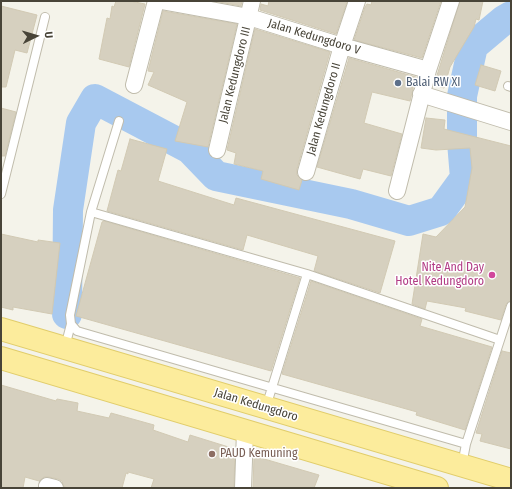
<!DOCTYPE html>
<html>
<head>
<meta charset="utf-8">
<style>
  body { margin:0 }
  #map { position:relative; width:512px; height:489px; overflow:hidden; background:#f4f3ea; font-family:"Fira Sans Condensed",sans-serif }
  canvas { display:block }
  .frame { position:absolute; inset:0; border:2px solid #484438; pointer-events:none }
  .north { position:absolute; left:16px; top:16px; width:40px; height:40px; -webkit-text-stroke:3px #fff; paint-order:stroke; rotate:85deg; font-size:11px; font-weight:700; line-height:16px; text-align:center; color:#484438 }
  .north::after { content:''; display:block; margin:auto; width:14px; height:18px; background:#484438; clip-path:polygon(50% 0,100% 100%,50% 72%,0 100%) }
</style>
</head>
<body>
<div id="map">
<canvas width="512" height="489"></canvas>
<div class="frame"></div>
<div class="north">U</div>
</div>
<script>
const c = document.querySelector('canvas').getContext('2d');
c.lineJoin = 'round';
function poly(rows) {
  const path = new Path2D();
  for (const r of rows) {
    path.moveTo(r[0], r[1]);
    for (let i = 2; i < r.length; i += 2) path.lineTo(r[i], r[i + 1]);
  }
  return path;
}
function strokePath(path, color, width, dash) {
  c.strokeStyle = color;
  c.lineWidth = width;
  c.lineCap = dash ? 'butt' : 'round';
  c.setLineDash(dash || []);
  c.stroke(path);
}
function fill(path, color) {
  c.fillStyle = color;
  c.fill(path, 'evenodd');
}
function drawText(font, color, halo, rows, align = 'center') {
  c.font = font + ' "Fira Sans Condensed",sans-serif';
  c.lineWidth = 3;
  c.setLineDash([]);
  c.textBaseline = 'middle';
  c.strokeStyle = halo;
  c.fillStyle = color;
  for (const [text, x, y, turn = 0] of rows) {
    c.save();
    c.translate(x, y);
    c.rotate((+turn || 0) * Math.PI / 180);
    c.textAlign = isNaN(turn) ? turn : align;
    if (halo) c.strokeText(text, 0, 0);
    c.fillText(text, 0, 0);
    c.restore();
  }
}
strokePath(poly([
  [67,314,68,210,81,123,95,99,190,149,216,176,351,204,409,221,441,211,465,178,462,142,462,96,473,46,504,20,511,16]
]), '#a8c9ef', 30);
const building = poly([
  [116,1,130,1,145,4,129,67,99,59,107,18,110,19,112,6,114,7,116,1],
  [214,1,242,1,241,6,214,1],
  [269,1,341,1,347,2,336,34,260,10,261,4,268,6,269,1],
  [372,1,441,1,422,58,354,40,365,7,367,4,371,5,372,1],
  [460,1,483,1,479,20,476,19,474,27,450,67,444,88,434,85,460,1],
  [1,6,37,15,27,53,15,50,6,87,1,87,1,6],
  [163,11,237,24,208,147,175,141,187,102,148,85,154,72,148,71,163,11],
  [255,29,330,52,297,169,297,175,302,180,299,190,261,179,263,171,234,164,236,153,227,150,255,29],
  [349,58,416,77,410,101,372,92,364,123,402,134,391,176,363,169,360,179,317,167,349,58],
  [481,65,501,71,495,91,475,85,481,65],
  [1,108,16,112,5,156,1,156,1,108],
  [426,118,445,120,444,129,511,146,511,301,506,304,501,320,465,311,466,308,427,301,425,309,412,304,423,234,436,237,465,207,472,168,470,148,436,150,421,148,426,118],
  [130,139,167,149,158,181,234,205,236,198,395,241,380,293,314,271,318,256,247,235,243,250,107,211,118,170,121,171,130,139],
  [104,221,300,278,271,371,76,316,102,222,104,221],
  [1,234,38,242,38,240,60,243,52,314,13,307,13,310,1,307,1,234],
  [311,281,422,319,420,326,492,347,465,430,416,415,417,412,282,374,311,281],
  [502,351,511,353,511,449,480,441,482,434,476,433,502,351],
  [1,385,56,401,57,399,78,403,77,411,109,418,111,413,154,425,153,430,188,442,190,435,235,449,234,488,151,488,154,479,128,472,128,474,126,473,122,488,69,488,64,487,62,481,58,479,49,477,44,477,39,481,25,477,23,488,1,488,1,385],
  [254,456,319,475,314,488,253,488,254,456]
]);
fill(building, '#d6d0bf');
strokePath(building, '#d1c9b3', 1);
const lane = poly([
  [508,86,511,87],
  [119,121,91,212,70,315,71,324,77,331,466,444],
  [1,194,45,17],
  [91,212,307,274,500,340,466,444,462,465],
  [500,340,511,306],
  [65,347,71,324],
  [266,407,307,274]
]);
const street = poly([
  [161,1,249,17,342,46,428,70,397,191],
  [428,70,451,1],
  [134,85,156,1],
  [421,94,511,122],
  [217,150,252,1],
  [306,172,342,46,357,1],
  [47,486,55,488],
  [243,488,245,431]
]);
const primary = poly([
  [1,329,511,480],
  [1,358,437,488]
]);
strokePath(lane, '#c0bcac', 10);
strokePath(street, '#c0bcac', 18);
strokePath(primary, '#e1cd6b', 24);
strokePath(lane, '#fff', 8);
strokePath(street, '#fff', 16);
strokePath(primary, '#fcec9c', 22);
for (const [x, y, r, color] of [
  [398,83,4,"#5c6f8a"],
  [492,275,4,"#d1479c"],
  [212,454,4,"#8d6e63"]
]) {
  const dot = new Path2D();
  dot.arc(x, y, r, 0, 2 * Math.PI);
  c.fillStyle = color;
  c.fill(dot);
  strokePath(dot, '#fff', 1.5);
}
drawText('12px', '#484438', '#fff', [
  ["Jalan Kedungdoro V",314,37,17],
  ["Jalan Kedungdoro III",235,75,-76],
  ["Jalan Kedungdoro II",324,109,-74],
  ["Jalan Kedungdoro",256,405,17]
]);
drawText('12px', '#4e5e75', '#fff', [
  ["Balai RW XI",406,83]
], 'left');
drawText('12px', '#b23c85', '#fff', [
  ["Nite And Day",484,268],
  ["Hotel Kedungdoro",484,282]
], 'right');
drawText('12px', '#785e54', '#fff', [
  ["PAUD Kemuning",220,454]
], 'left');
</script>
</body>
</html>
